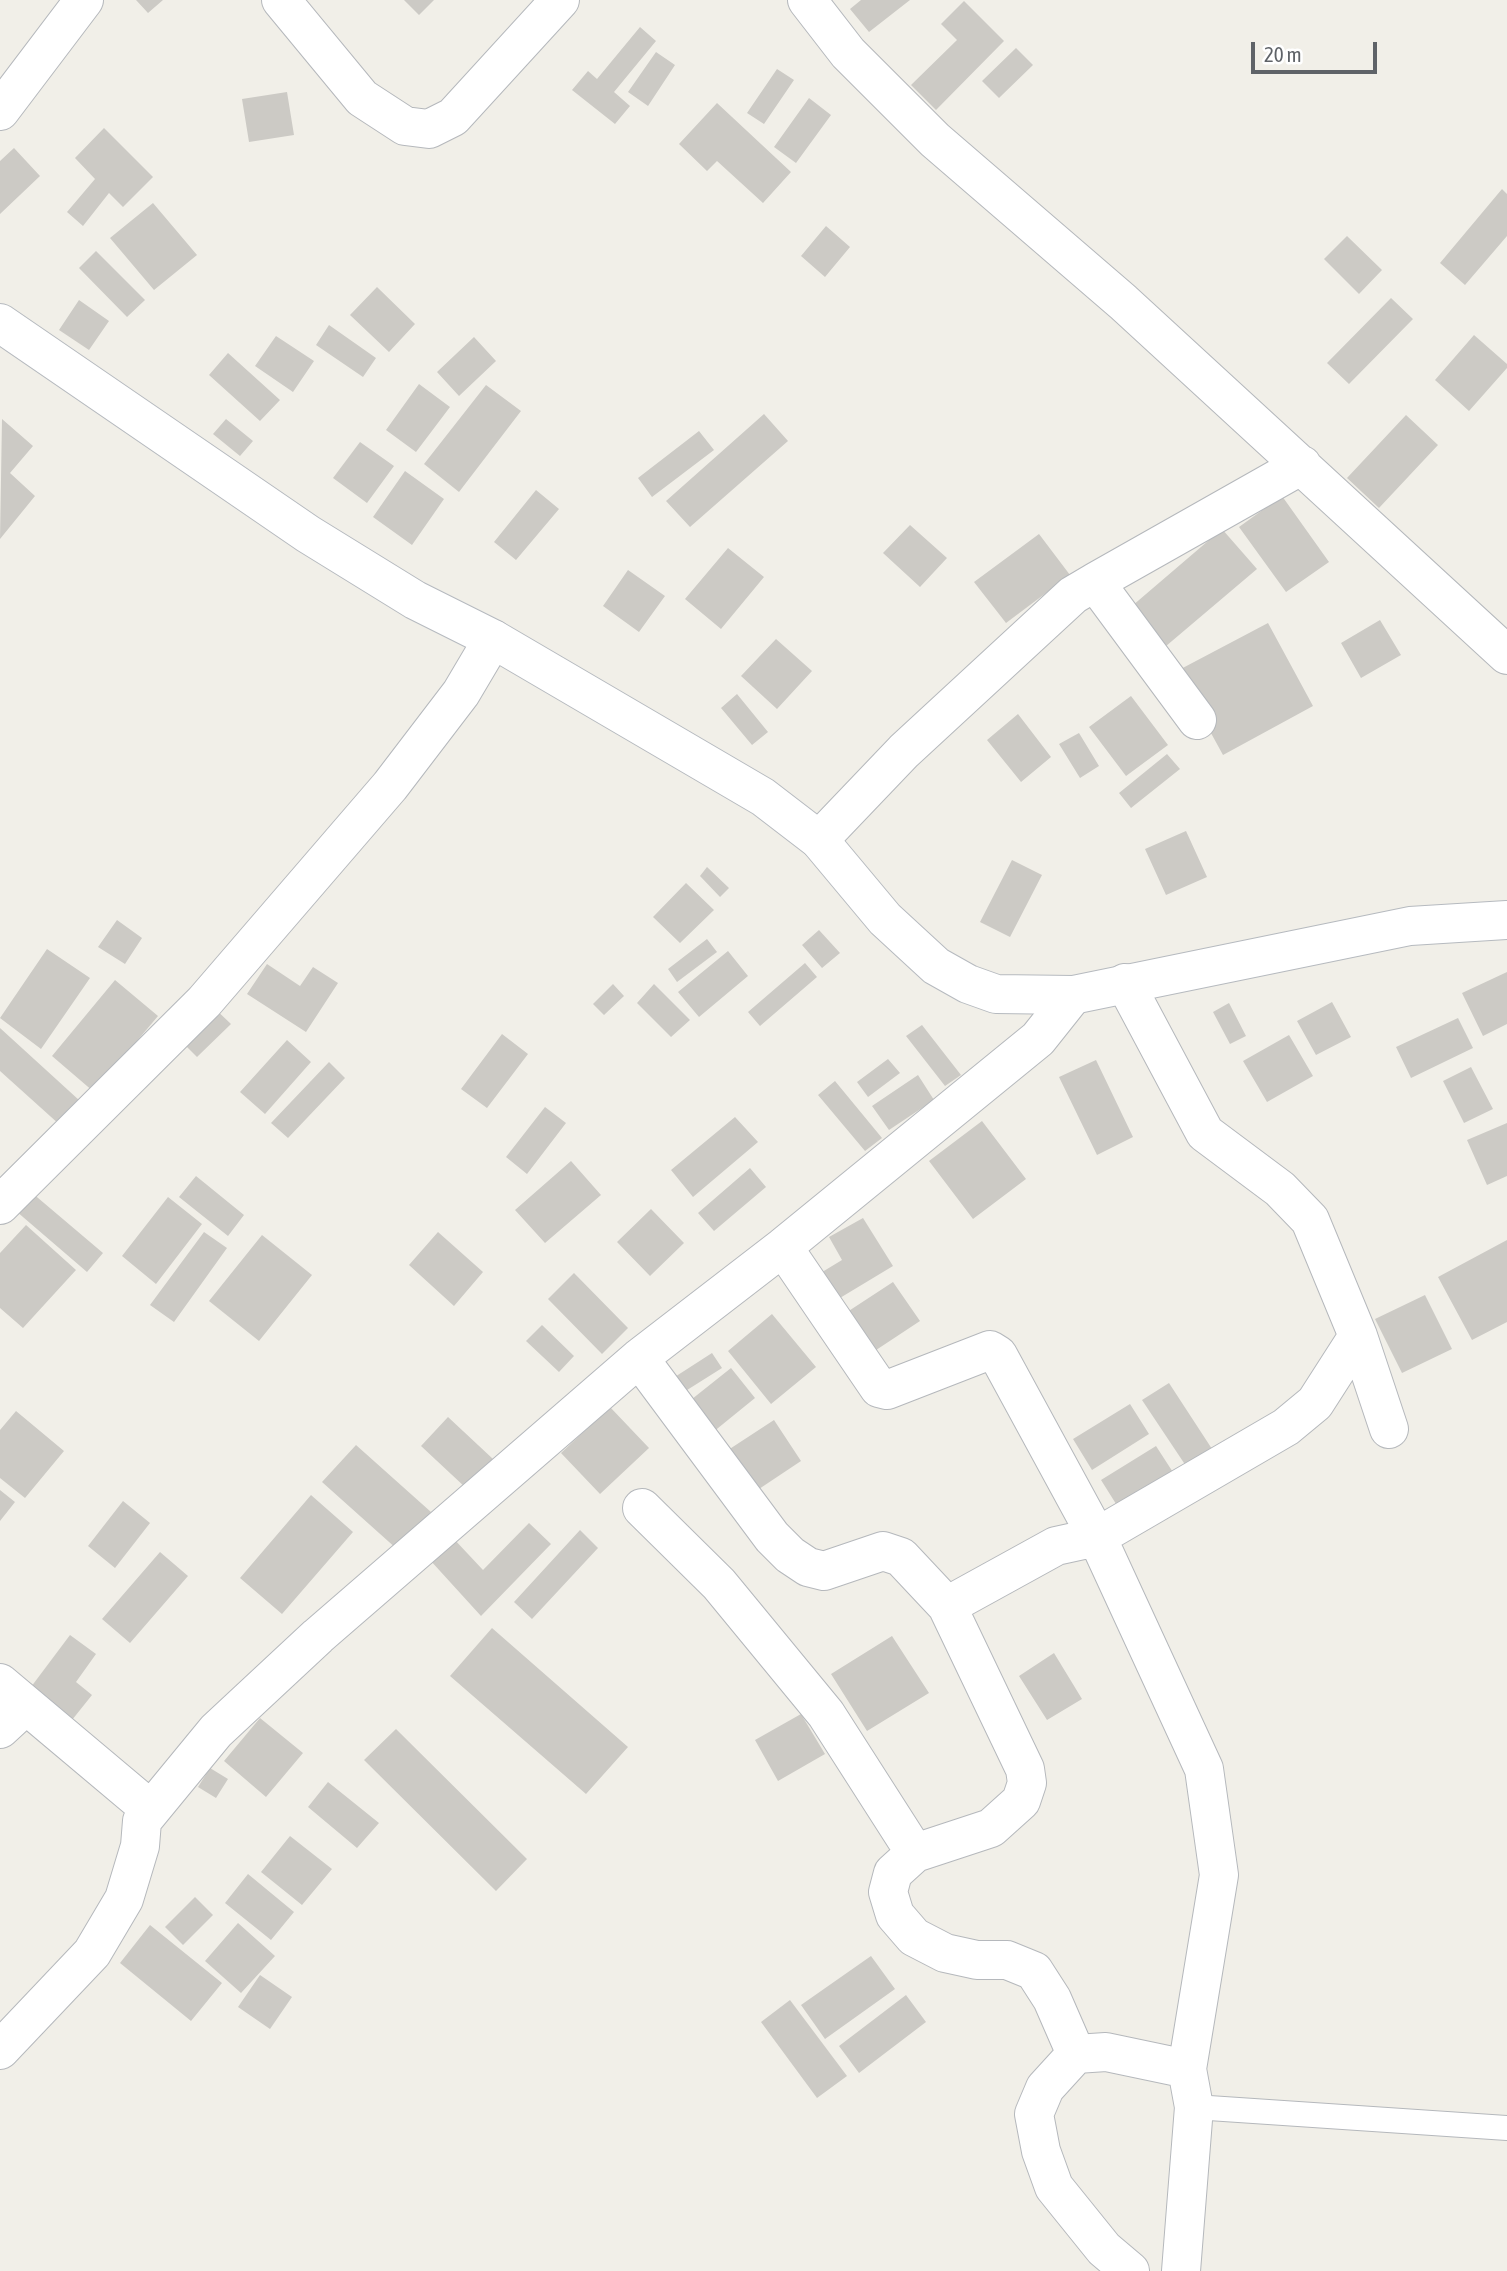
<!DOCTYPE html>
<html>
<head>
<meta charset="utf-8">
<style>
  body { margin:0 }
  #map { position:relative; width:1507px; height:2271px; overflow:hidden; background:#f1efe8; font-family:"Asap Condensed",sans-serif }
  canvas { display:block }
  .scale { position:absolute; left:1251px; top:42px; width:126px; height:32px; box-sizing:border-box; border:4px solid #5f6368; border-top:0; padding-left:9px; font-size:21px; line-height:24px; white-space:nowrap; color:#5f6368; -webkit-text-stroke:5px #fff; paint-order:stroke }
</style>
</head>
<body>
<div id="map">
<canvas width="1507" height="2271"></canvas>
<div class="scale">20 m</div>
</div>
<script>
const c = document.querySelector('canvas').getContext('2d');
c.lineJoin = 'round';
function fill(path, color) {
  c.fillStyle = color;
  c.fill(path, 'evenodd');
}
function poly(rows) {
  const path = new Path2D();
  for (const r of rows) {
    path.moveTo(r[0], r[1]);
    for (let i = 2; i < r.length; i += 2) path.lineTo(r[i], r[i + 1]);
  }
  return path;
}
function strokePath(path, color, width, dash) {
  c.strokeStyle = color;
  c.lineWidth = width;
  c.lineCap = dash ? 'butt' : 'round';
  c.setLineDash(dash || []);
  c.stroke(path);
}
fill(poly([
  [136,0,163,0,148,13],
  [404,0,434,0,419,15],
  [861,0,910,0,869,32,850,9],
  [964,1,1004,41,936,110,911,85,957,40,941,24],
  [640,27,656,41,614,92,630,106,615,124,572,90,588,71,597,79],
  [1016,48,1033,65,999,98,982,81],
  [656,52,675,65,648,106,628,92],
  [777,69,794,80,764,124,747,113],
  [287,92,294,135,249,142,242,99],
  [809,98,831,115,796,163,774,147],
  [717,103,791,172,763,203,717,161,707,171,679,144],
  [104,128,153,177,123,207,109,193,83,226,67,212,95,179,75,158],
  [14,148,40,176,0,214,0,161],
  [1502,189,1507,194,1507,236,1465,285,1440,263],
  [153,203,197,255,154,290,110,238],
  [826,226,850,247,825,277,801,256],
  [1347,236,1382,270,1359,294,1324,259],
  [96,251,145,300,127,317,79,268],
  [377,287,415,324,389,352,350,315],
  [1391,298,1413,319,1349,384,1327,363],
  [79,300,109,321,89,350,59,330],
  [329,325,376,358,363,377,316,345],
  [1474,335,1507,364,1507,368,1469,411,1435,380],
  [276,336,314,361,293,392,255,366],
  [474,337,496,361,459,396,437,372],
  [228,353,280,400,260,421,209,375],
  [419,384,450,407,416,452,386,430],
  [486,385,521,411,459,492,424,464],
  [764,414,788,441,690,527,666,501],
  [1406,415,1438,445,1379,508,1347,478],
  [2,419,33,446,10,473,35,496,0,539],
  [226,419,253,441,240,456,213,434],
  [699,431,714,450,652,497,638,478],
  [360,442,394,466,367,503,333,478],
  [405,471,444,499,412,545,373,517],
  [536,490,559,509,516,560,494,542],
  [1282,496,1329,562,1286,592,1239,527],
  [910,525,947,558,920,587,883,553],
  [1222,529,1257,569,1159,652,1125,612],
  [1039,534,1070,575,1006,623,974,582],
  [728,548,764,577,721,629,685,599],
  [628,570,665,596,639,632,603,606],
  [1380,620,1401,655,1361,678,1341,643],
  [1268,623,1313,706,1223,755,1177,671],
  [776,639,812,671,777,709,741,676],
  [737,694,768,732,752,745,721,708],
  [1131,696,1168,745,1126,776,1089,727],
  [1018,714,1051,757,1021,782,987,740],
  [1079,733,1099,766,1080,778,1059,744],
  [1167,754,1180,769,1131,808,1119,793],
  [1186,831,1207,877,1166,895,1145,849],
  [1012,860,1042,875,1010,937,980,922],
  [707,867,729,888,720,897,700,876],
  [686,883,714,910,680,943,653,917],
  [117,920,142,938,125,964,98,947],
  [819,930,840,953,822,968,802,945],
  [707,939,717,952,677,982,668,969],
  [47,949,90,978,41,1049,0,1018],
  [728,951,748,976,699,1017,678,992],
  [805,963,817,977,760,1026,748,1012],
  [267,964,300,986,313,967,338,983,306,1032,247,994],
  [1507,972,1507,1024,1483,1036,1462,993],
  [115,980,158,1016,94,1092,52,1056],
  [613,984,624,996,604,1015,593,1004],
  [654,984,690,1020,671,1037,637,1003],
  [1332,1002,1351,1037,1316,1055,1297,1021],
  [1229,1003,1246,1036,1230,1044,1213,1012],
  [210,1004,231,1024,197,1057,177,1037],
  [1458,1018,1473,1048,1411,1078,1396,1047],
  [922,1025,961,1075,945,1086,906,1036],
  [0,1028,91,1111,70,1134,0,1071],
  [502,1034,528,1054,487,1108,461,1089],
  [1289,1035,1313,1076,1267,1102,1243,1061],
  [287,1040,311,1062,265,1114,240,1092],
  [888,1059,900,1073,868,1097,857,1082],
  [1096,1060,1133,1137,1097,1155,1059,1077],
  [329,1062,345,1078,288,1138,271,1123],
  [1471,1067,1493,1109,1464,1123,1443,1081],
  [918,1075,934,1100,889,1130,872,1106],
  [835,1081,882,1138,865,1151,818,1095],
  [545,1107,566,1123,527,1174,506,1157],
  [735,1117,758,1142,693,1197,671,1170],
  [982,1121,1026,1179,973,1219,929,1161],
  [1507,1123,1507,1176,1487,1185,1467,1140],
  [571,1161,601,1195,545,1243,515,1210],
  [750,1168,766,1187,714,1231,698,1213],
  [196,1176,244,1215,228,1236,179,1197],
  [31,1192,103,1253,87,1272,16,1211],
  [168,1197,202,1224,156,1284,122,1256],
  [651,1209,684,1243,650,1276,617,1242],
  [863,1218,893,1266,825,1307,809,1280,842,1260,829,1237],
  [26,1225,76,1270,23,1328,0,1308,0,1253],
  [204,1232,227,1248,174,1322,150,1305],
  [438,1232,483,1272,454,1306,409,1265],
  [262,1235,312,1275,259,1341,209,1301],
  [1507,1240,1507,1322,1472,1340,1438,1277],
  [574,1273,628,1328,602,1354,548,1299],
  [893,1282,920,1321,864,1358,838,1318],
  [1425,1295,1452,1349,1402,1373,1375,1319],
  [772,1314,816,1367,771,1404,728,1351],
  [542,1325,574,1356,559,1372,526,1341],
  [712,1353,722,1368,676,1397,667,1382],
  [731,1368,755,1398,707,1437,682,1407],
  [1169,1383,1214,1452,1188,1469,1142,1400],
  [1130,1404,1149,1434,1092,1470,1073,1439],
  [610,1407,649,1448,600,1494,561,1453],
  [16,1411,64,1451,25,1498,0,1478,0,1430],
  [448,1417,493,1459,466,1488,421,1446],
  [774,1420,801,1461,750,1495,722,1454],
  [356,1445,431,1512,398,1550,322,1482],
  [1156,1446,1178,1480,1123,1515,1101,1480],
  [0,1490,15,1502,0,1521],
  [311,1495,353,1532,282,1614,240,1578],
  [123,1501,150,1523,115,1568,88,1546],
  [529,1523,551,1544,481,1616,430,1560,453,1538,483,1570],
  [580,1530,598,1548,532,1619,514,1602],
  [160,1552,188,1576,130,1643,102,1619],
  [492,1628,628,1747,586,1794,450,1676],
  [70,1635,96,1654,76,1682,92,1695,72,1720,31,1687],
  [892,1636,929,1693,867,1731,831,1674],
  [1054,1653,1082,1699,1047,1720,1019,1676],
  [801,1714,825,1754,778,1781,755,1740],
  [260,1718,303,1753,266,1797,224,1761],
  [396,1729,527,1859,496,1891,364,1760],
  [210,1768,228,1779,216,1798,198,1787],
  [328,1782,379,1823,357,1848,308,1807],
  [290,1836,332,1869,302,1905,261,1872],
  [248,1874,294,1912,271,1940,225,1903],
  [195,1897,213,1915,183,1945,165,1927],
  [238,1923,275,1956,241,1993,205,1961],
  [150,1925,222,1983,191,2021,120,1963],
  [871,1956,895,1989,825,2039,801,2005],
  [260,1975,292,1997,270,2029,238,2007],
  [906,1995,926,2022,859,2073,839,2046],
  [790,2000,847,2076,817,2098,761,2022]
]), '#cccac5');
const lane = poly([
  [1194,2107,1507,2128]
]);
const street = poly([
  [281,0,362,98,405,126,429,129,453,117,560,0],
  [807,0,848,53,935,140,1123,302,1507,655],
  [0,111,84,0],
  [1095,582,1302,465],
  [819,840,904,751,1073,595,1095,582,1197,720],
  [1125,983,1205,1133,1280,1189,1310,1220,1358,1336,1389,1429],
  [0,1205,204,1002,390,786,461,693,493,639],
  [783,1247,879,1388,887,1390,990,1350,998,1355,1097,1537,1204,1769,1219,1875,1187,2069,1194,2107,1181,2271],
  [639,1358,772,1537,790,1555,808,1567,824,1571,883,1551,901,1557,947,1606,1025,1769,1027,1783,1021,1801,991,1828,915,1853,893,1873,888,1892,895,1915,914,1937,945,1953,977,1960,1007,1960,1034,1971,1052,1999,1076,2054],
  [642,1508,719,1584,826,1714,915,1853],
  [947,1606,1056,1546,1097,1537,1286,1427,1315,1403,1358,1336],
  [0,1683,151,1810],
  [0,1729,26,1705],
  [0,2050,92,1953,124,1899,140,1846,142,1821,216,1731,318,1636,639,1358,783,1247,1038,1039,1073,995],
  [1130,2271,1104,2249,1054,2187,1041,2151,1034,2114,1045,2088,1076,2054,1106,2052,1187,2069]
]);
const secondary = poly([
  [0,323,308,534,415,600,493,639,763,797,819,840,885,919,936,966,968,984,996,994,1073,995,1410,926,1507,920]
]);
strokePath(lane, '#b5b8bc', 26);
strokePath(street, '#b5b8bc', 40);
strokePath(secondary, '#b6babf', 40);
strokePath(lane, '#fff', 24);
strokePath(street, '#fff', 38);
strokePath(secondary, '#fff', 38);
</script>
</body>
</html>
